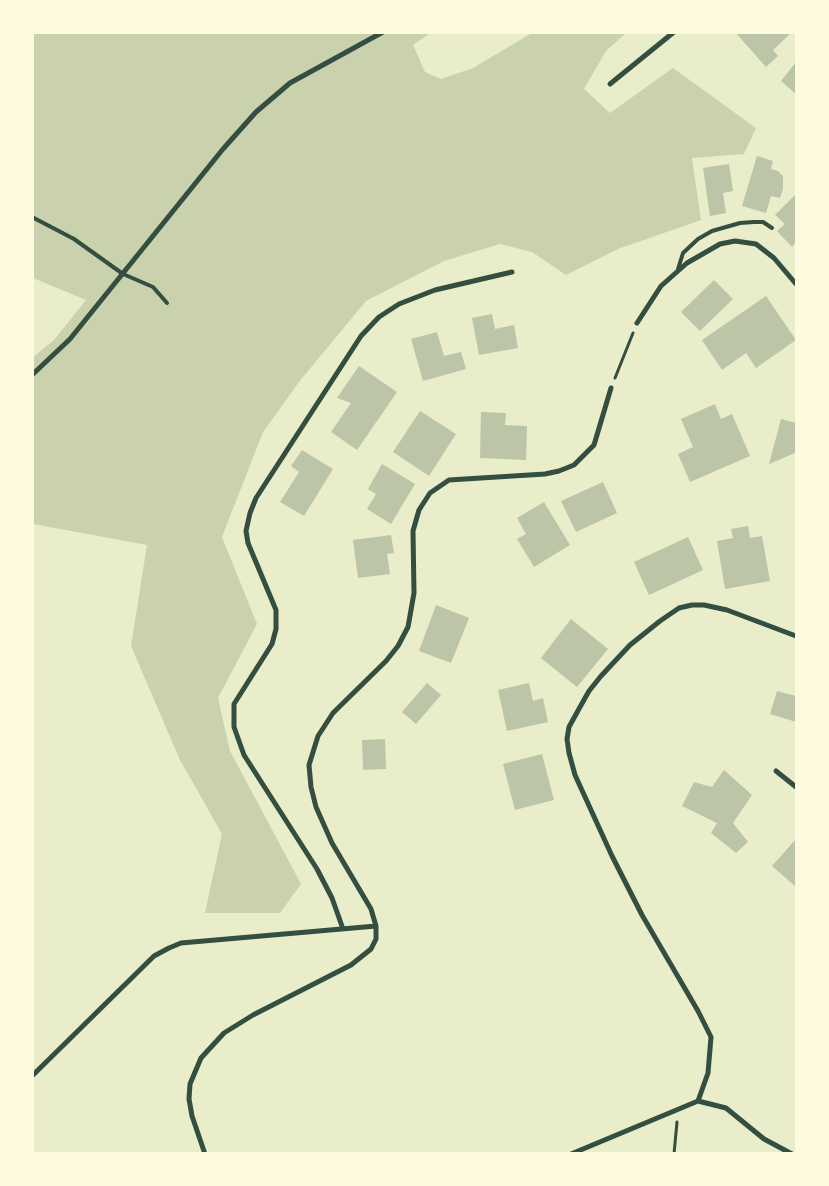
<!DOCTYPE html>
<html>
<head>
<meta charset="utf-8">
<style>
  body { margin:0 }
  #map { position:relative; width:829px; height:1186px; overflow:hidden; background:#e9edc9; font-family:"Work Sans",sans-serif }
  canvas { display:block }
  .frame { position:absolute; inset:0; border:34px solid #fefae0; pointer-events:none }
</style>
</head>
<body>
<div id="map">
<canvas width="829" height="1186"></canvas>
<div class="frame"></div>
</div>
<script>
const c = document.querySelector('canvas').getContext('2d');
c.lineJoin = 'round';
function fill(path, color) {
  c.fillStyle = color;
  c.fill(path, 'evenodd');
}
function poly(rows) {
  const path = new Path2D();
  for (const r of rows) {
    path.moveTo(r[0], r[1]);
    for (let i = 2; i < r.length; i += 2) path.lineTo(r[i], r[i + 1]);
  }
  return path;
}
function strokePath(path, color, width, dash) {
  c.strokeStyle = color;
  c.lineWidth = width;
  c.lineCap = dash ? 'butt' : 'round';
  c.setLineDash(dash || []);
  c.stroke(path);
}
fill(poly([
  [33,33,430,33,413,45,425,72,441,79,473,68,532,33,626,33,606,51,584,89,610,113,673,68,756,128,744,154,692,158,701,220,618,249,566,275,532,252,500,244,444,261,366,301,299,382,263,432,222,537,257,624,218,698,230,751,301,884,280,913,205,913,222,834,180,760,131,646,147,545,33,524,32,358,54,340,86,300,33,278]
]), '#cad2ad');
fill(poly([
  [735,32,792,32,773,50,778,56,766,67],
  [796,62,796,94,781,81],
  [757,156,773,161,771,169,778,171,783,176,783,189,780,198,771,196,766,213,742,206],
  [729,164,733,191,723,193,726,213,710,216,703,168],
  [796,194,796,242,792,247,777,231,785,224,775,215],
  [714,280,733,299,700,331,681,312],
  [766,296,796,340,756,368,746,353,722,370,702,340],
  [492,314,495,329,514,325,518,348,479,355,472,318],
  [437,332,444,356,461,352,466,369,423,381,411,339],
  [359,366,397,392,357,450,331,432,351,403,337,398],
  [715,404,721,419,732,414,750,456,690,482,678,454,693,447,681,419],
  [420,411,456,434,429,476,393,452],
  [481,412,506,413,505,425,527,426,526,460,480,458],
  [781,419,796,423,796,447,795,453,769,464],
  [302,450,333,469,304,516,280,502,299,472,291,466],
  [382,464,415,484,391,524,367,509,376,494,368,489],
  [603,482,617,513,576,532,561,501],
  [544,502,570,545,534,567,517,539,526,534,517,518],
  [748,526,750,538,762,536,770,581,725,589,717,541,733,538,731,529],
  [391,535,394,553,387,554,390,574,358,578,353,540],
  [688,537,703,570,649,595,634,562],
  [436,605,469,618,451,663,419,651],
  [571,619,608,649,577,687,541,658],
  [427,683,441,695,416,724,402,712],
  [529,683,533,701,543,698,548,722,507,731,498,690],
  [777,691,796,696,796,722,770,714],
  [385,739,386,769,363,770,362,740],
  [542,754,554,800,515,810,503,764],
  [724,770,752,795,733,823,748,842,736,853,711,833,717,823,682,806,694,782,712,787],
  [796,839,796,887,772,866]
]), '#bcc5a7');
strokePath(poly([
  [615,378,633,333],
  [674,1154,677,1122]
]), '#344e41', 3);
strokePath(poly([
  [32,217,74,239,123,274,153,287,167,303],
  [678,269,683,253,698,239,712,231,740,223,754,222,763,222,772,228]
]), '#344e41', 4);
strokePath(poly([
  [610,84,674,32],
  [637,323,661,286,687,263,720,244,735,241,756,244,774,258,796,284],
  [32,375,70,339,223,149,256,112,290,83,383,32],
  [776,771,796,787],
  [343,929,332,898,317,869,244,755,234,727,234,704,272,644,276,629,276,610,248,543,246,531,250,513,256,498,361,336,379,317,399,304,435,290,512,272],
  [32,1076,154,956,169,948,181,943,376,926],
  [205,1154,192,1116,189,1099,190,1084,201,1058,224,1033,253,1015,351,965,371,949,376,939,376,926,371,909,332,843,316,807,311,787,309,765,318,736,333,713,386,661,398,646,408,627,414,593,413,531,419,510,430,493,449,480,545,474,559,471,574,465,594,445,611,388],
  [571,1154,698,1101],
  [792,1154,764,1139,726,1108,698,1101,708,1073,711,1037,698,1011,642,915,612,856,575,775,569,753,567,739,569,727,580,707,589,691,601,676,630,645,660,621,679,608,692,605,704,605,727,610,796,636]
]), '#344e41', 5);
</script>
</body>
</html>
